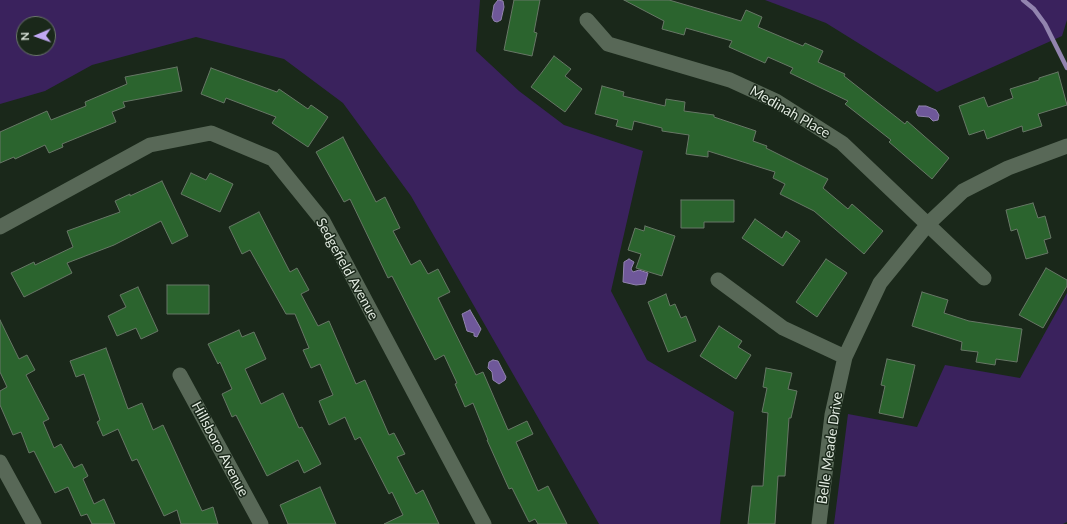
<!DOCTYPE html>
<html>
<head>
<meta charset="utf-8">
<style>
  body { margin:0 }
  #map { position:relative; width:1067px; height:524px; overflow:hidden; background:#1a281a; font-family:Lato,sans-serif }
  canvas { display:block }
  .north { position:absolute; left:16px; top:16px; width:40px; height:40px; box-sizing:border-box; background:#1a281a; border:1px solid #6a766a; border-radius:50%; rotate:268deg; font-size:11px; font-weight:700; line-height:16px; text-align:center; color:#e2ebe1 }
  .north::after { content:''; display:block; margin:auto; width:14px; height:18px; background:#c1a8f3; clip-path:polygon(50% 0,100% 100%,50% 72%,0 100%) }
</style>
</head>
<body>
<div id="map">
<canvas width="1067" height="524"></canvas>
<div class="north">N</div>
</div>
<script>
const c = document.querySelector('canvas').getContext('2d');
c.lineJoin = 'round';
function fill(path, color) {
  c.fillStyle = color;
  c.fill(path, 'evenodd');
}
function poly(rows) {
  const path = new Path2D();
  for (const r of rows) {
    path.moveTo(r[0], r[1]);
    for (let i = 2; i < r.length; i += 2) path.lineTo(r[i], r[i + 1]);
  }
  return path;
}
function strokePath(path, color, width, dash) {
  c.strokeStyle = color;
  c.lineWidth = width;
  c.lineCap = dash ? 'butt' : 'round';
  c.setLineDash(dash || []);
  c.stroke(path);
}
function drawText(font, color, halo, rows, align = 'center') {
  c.font = font + ' Lato,sans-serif';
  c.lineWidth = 3;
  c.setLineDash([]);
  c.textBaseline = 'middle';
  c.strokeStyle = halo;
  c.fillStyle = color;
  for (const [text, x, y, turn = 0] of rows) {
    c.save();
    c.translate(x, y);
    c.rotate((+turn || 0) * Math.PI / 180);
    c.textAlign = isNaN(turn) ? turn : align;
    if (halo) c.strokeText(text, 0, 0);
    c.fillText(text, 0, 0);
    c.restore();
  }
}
fill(poly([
  [0,0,480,0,476,51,519,91,564,125,643,151,611,291,647,360,734,412,720,524,599,524,411,196,343,103,284,59,196,37,92,65,45,91,0,104],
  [24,24,48,24,48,48,24,48],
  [765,0,1067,0,1067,20,1062,36,937,92,826,23],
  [1067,293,1067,522,1063,524,834,524,848,414,917,427,945,365,1020,378]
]), '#3a225d');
const water = poly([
  [498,0,503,1,504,7,501,20,497,22,494,21,492,17,494,5,498,0],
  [919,106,926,106,936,110,939,115,938,120,933,121,929,117,918,116,916,112,919,106],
  [629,259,634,262,631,269,633,272,639,270,648,273,645,284,636,285,623,282,624,262,629,259],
  [470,310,481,329,477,337,474,336,474,333,467,331,462,314,470,310],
  [493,360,498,361,506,377,505,380,499,384,493,380,492,372,488,368,489,362,493,360]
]);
fill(water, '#6f589a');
strokePath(water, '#9284af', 1);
strokePath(poly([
  [1023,0,1034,9,1045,24,1067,68]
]), '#9284af', 4.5);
const building = poly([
  [514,0,540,0,534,32,537,33,532,56,504,50,514,0],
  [624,0,669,0,741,21,746,10,762,17,758,27,803,46,805,43,823,51,818,62,845,74,844,76,905,124,907,121,949,158,932,179,889,142,891,140,845,104,848,101,790,73,793,68,768,57,765,63,729,47,732,41,686,28,684,35,662,29,664,21,624,0],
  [554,56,571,69,565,76,582,89,565,112,531,87,554,56],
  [177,67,182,91,123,102,125,107,112,112,116,122,62,144,63,147,49,153,45,145,15,159,14,157,0,163,0,132,47,111,51,120,86,106,85,102,127,84,125,77,177,67],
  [211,68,277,92,279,89,308,109,311,105,328,117,308,147,272,123,276,117,226,98,224,103,201,94,211,68],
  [1058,72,1067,105,1038,114,1042,126,1023,132,1022,126,987,139,984,130,969,135,959,106,984,97,988,107,1013,98,1010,89,1039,80,1039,78,1058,72],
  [602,86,624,92,623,96,665,106,666,99,685,102,684,111,714,115,714,117,756,131,753,141,767,146,766,148,828,179,823,188,848,209,852,204,883,231,864,254,814,211,780,194,785,184,773,178,775,172,708,151,708,157,686,154,689,135,662,131,662,128,634,121,632,130,616,126,618,120,595,114,602,86],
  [343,137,376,202,385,197,400,228,393,231,411,265,420,260,428,274,438,269,450,292,438,298,476,375,483,372,508,430,527,421,533,434,516,442,538,491,548,486,567,524,538,524,535,519,529,522,512,488,509,489,487,440,488,440,473,403,465,407,455,384,457,383,444,355,435,360,392,276,388,278,350,199,344,202,316,152,343,137],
  [191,173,206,180,210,173,233,184,220,212,181,194,191,173],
  [162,181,188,236,172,244,161,221,114,245,67,263,72,273,24,297,11,273,34,262,35,265,73,247,67,231,120,212,115,201,130,194,130,196,162,181],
  [681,200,734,200,734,222,704,222,704,228,681,228,681,200],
  [1033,203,1038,218,1045,216,1051,238,1044,240,1048,253,1026,259,1017,229,1011,231,1006,210,1033,203],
  [259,212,290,272,297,268,309,290,301,294,318,326,329,321,356,384,365,380,389,435,394,433,405,454,397,457,416,494,423,490,439,524,384,524,403,515,392,492,389,494,360,437,355,440,345,417,329,425,319,401,333,395,320,364,311,368,303,350,309,348,295,314,286,314,250,250,242,254,229,227,259,212],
  [755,219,782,238,786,231,800,241,783,266,742,238,755,219],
  [645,226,675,236,662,276,636,268,641,254,628,250,635,228,644,231,645,226],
  [826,259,847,273,817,317,796,302,826,259],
  [1046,268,1067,280,1067,286,1043,328,1019,315,1046,268],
  [167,285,209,285,209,314,167,314,167,285],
  [138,287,158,331,141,339,136,328,117,336,108,316,126,307,120,295,138,287],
  [922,292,948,300,944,313,969,321,1022,329,1017,362,996,359,995,365,976,362,978,352,961,350,962,342,912,326,922,292],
  [666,294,670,306,675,304,681,318,686,316,696,341,668,352,648,302,666,294],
  [0,320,19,359,27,355,35,370,26,375,49,419,43,422,54,448,61,444,74,468,82,464,88,476,83,479,94,504,104,499,115,524,92,524,87,514,81,516,68,487,55,493,34,451,29,453,21,432,13,435,0,405,0,391,7,387,0,372,0,320],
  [719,326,742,341,738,347,751,355,736,379,700,356,719,326],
  [239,330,242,337,254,332,266,359,245,369,261,404,283,393,299,428,302,427,321,464,304,473,298,460,267,476,236,415,232,417,222,394,232,389,220,362,218,364,208,344,239,330],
  [106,348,128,409,142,403,153,430,163,425,202,511,213,507,218,524,181,524,177,510,164,516,137,459,132,461,118,429,103,436,97,422,100,420,84,374,76,377,70,361,106,348],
  [887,359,915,365,903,418,879,413,885,386,881,385,887,359],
  [766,368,792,373,788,389,797,391,791,418,789,418,785,476,778,476,775,524,748,524,752,486,763,486,768,413,762,412,767,388,763,387,766,368],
  [320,487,336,524,288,524,280,505,320,487]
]);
fill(building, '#2b642e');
strokePath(building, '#677766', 1);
strokePath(poly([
  [587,20,608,44,730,80,776,101,842,143,984,278],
  [0,227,150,145,211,133,273,159,323,221,484,524],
  [718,280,783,328,845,357],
  [180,375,261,524],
  [0,462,34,524],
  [819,524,832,415,845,357,880,283,928,224,963,191,1008,168,1067,146]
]), '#586857', 15);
drawText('14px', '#e2ebe1', '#1a281a', [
  ["Medinah Place",790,112,30],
  ["Sedgefield Avenue",347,269,61],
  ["Belle Meade Drive",830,448,-82],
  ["Hillsboro Avenue",220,449,62]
]);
</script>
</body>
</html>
